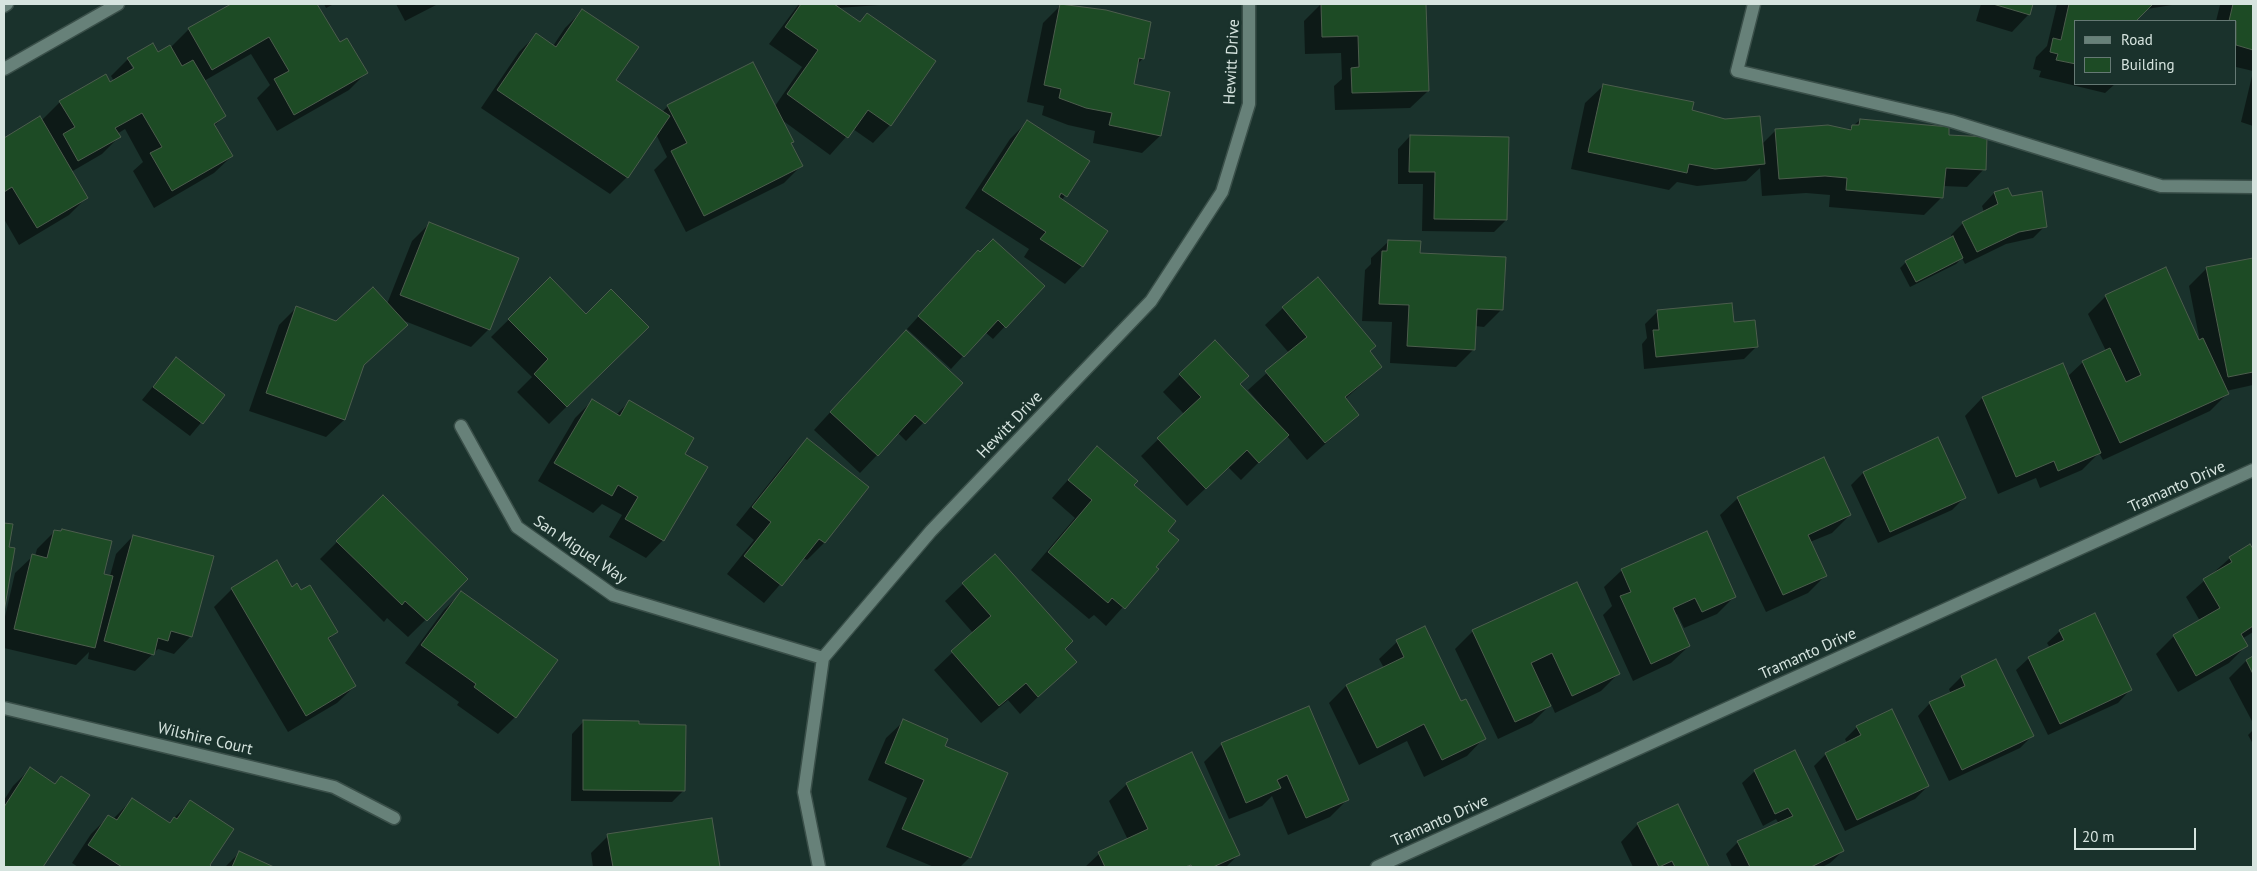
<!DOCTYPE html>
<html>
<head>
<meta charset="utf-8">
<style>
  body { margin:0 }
  #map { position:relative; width:2257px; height:871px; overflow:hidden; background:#1a322c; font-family:"PT Sans",sans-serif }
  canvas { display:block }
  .frame { position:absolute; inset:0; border:5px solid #d6e4df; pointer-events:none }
  .legend { position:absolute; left:2074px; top:20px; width:162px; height:65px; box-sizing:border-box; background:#1a322c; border:1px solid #657974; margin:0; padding:6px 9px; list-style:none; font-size:15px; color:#d6e4df }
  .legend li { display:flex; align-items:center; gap:10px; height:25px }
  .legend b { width:25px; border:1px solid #657974 }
  .scale { position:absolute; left:2074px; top:828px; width:122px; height:22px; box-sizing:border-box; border:2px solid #d6e4df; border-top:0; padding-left:6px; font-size:15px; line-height:18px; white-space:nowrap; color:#d6e4df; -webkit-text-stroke:4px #1a322c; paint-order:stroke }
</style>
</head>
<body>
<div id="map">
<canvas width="2257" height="871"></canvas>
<div class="frame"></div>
<ul class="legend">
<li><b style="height:6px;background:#678179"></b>Road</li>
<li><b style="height:14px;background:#1d4b25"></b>Building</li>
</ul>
<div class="scale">20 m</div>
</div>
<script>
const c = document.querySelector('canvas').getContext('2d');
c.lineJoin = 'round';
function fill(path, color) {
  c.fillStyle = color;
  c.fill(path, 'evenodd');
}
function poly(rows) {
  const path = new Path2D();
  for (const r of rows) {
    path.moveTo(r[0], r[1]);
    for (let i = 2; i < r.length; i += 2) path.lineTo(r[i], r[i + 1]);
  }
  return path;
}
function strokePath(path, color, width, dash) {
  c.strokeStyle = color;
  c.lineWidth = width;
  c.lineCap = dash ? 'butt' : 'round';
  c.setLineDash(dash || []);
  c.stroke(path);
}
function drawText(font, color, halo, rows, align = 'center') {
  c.font = font + ' "PT Sans",sans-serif';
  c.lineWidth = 5;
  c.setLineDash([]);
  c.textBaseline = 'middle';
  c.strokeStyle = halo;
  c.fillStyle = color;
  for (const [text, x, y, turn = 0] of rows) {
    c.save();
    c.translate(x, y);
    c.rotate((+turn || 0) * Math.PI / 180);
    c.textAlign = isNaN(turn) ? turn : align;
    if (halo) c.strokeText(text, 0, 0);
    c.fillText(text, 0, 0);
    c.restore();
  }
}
fill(poly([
  [233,4,316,4,339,44,366,73,349,90,277,131,257,98,270,85,251,54,204,81,224,116,214,126,232,156,214,173,154,208,133,171,143,162,125,129,117,134,119,137,102,154,71,172,87,197,69,215,19,245,4,219,4,140,40,118,41,121,60,102,114,81,111,76,128,59,158,54,170,48,189,29],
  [129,62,131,62,138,73,136,74],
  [324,4,334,4,326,8],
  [396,4,438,4,405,21],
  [799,4,832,4,838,8,837,4,893,4,838,8,859,23,867,14,935,61,890,125,873,143,853,129,830,155,782,120,792,142,790,144,801,166,784,183,686,232,654,170,667,157,656,134,627,177,610,194,481,108,519,52,536,35,553,46,565,28,582,11,615,81,662,112,668,106,775,106,802,67,769,44],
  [1321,4,1425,4,1428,91,1410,108,1335,110,1334,86,1342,79,1341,53,1305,54,1304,21],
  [1981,4,2032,4,2029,14,2012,32,1976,21],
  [2057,4,2178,4,2147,9,2135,21,2076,21,2076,84,2115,84,2105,93,2039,77,2041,71,2033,69,2036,57,2047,46],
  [2213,4,2253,4,2253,71,2236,67,2236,21,2216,21,2220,5],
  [1061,5,1143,58,1137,65,1132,85,1160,136,1142,153,1093,143,1095,131,1068,125,1042,115,1044,106,1027,102,1043,23],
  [2253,72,2253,126,2241,122],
  [1603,86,1691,111,1762,144,1776,130,1847,131,1860,120,1947,136,1984,169,1967,187,1943,186,1942,197,1924,215,1829,207,1830,195,1806,193,1762,196,1760,168,1746,181,1697,186,1677,182,1669,190,1571,169,1585,103],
  [1028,121,1088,161,1062,200,1082,266,1065,284,1024,257,1029,249,965,208,1010,139],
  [1410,136,1506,220,1494,232,1422,231,1423,184,1398,184,1398,149],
  [2007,189,2011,198,2045,226,2033,238,2006,244,1965,264,1962,258,1956,264,1910,287,1900,268,1906,262,1952,238,1951,235,1963,223,1984,212,1982,206,1994,193],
  [429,224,517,259,488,330,471,347,402,320,362,366,344,420,326,437,249,411,279,325,296,308,336,322,387,304,412,241],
  [1389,241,1419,254,1502,309,1484,327,1475,326,1474,349,1456,367,1390,363,1392,322,1362,321,1365,270,1371,264,1371,258],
  [2253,259,2253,385,2226,391,2227,394,2210,411,2103,460,2099,453,2082,470,2040,488,2036,478,1998,494,1965,416,1982,398,2062,364,2067,377,2083,362,2106,351,2088,314,2106,296,2200,342,2189,286,2206,269],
  [966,264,1043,286,993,339,985,332,951,369,907,329],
  [550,279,586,316,647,327,549,424,517,392,532,377,491,337],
  [1283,308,1368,352,1381,367,1345,399,1358,415,1307,460,1286,435,1241,480,1228,467,1187,506,1141,456,1184,414,1163,392,1180,375,1239,384,1260,407,1262,406,1248,390,1289,353,1265,325],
  [1658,311,1733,323,1757,346,1744,359,1644,369,1642,344,1647,338,1645,324],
  [888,349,961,383,906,441,898,433,860,473,814,430],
  [176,358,224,395,190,436,142,400],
  [592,401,616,415,629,402,683,454,663,540,646,558,609,537,622,515,602,504,593,513,538,481,575,418],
  [1938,439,1964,498,1952,510,1878,543,1851,485,1863,473],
  [807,440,867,488,824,543,807,560,803,558,764,603,727,574,754,540,736,525,790,457],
  [1097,447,1133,486,1166,531,1155,567,1157,569,1106,626,1094,615,1089,619,1031,570,1075,518,1052,498],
  [383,496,467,579,408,637,387,618,384,622,320,559],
  [1738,498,1850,515,1832,533,1810,542,1826,575,1808,593,1766,612,1720,515],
  [4,524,11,525,7,548,14,549,4,605],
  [55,531,102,575,110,576,116,554,133,536,191,636,174,654,158,649,135,671,88,659,89,652,76,665,4,648,4,621,15,573,33,556,35,556,37,549],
  [2250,546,2253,552,2253,632,2242,639,2246,646,2229,663,2178,692,2156,654,2174,636,2200,621,2186,597,2230,558],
  [994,555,1075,662,1020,714,1008,700,981,723,934,670,973,633,945,601],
  [276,562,292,588,336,632,328,640,355,686,337,703,288,732,214,607,232,589],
  [1622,570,1735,596,1717,614,1684,628,1677,614,1675,615,1689,646,1671,663,1633,681,1603,615,1612,606,1604,587],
  [1577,583,1619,673,1601,691,1555,713,1551,704,1532,723,1498,739,1455,649,1473,631],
  [462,592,515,717,498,734,457,705,459,702,405,663,444,610],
  [2060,631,2130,690,2118,703,2048,735,2016,670,2029,658,2050,648,2047,643],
  [1397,642,1461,703,1484,738,1467,756,1424,777,1407,741,1359,765,1329,703,1346,686,1384,668,1379,659],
  [2253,657,2253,723,2229,678,2246,661],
  [1961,677,2032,736,2020,748,1949,781,1918,716,1930,703,1951,694,1949,689],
  [584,721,684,790,672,802,571,801,572,734],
  [904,721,944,747,970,857,960,867,934,867,886,847,907,798,868,780,886,738],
  [1857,727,1928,786,1915,799,1845,831,1814,766,1826,754,1847,743,1845,739],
  [2253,730,2253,744,2248,735],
  [1222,744,1347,800,1330,817,1288,835,1272,796,1262,806,1229,819,1204,762],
  [30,769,54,785,61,778,89,796,41,867,4,867,4,800,13,786],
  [1755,771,1843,851,1830,863,1822,867,1732,867,1726,854,1738,842,1779,824,1776,819,1763,826,1742,783],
  [1127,784,1238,855,1226,867,1085,867,1099,854,1128,840,1109,801],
  [132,800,168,824,190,802,210,867,78,867,72,863,91,834,109,816,113,819],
  [1677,806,1708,867,1633,867,1621,842,1638,824],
  [608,836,718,866,593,867,591,853],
  [240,852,271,867,225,867]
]), '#0007');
const building = poly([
  [231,4,317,4,340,42,347,38,368,73,294,115,274,79,289,71,269,37,212,70,188,28,231,4],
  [801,4,834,4,860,22,867,13,936,61,891,126,868,110,848,138,787,94,818,50,785,27,801,4],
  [1060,4,1106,10,1151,22,1144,59,1139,58,1134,84,1170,92,1161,136,1109,125,1112,113,1086,108,1059,98,1061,89,1044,85,1060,4],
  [1321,4,1426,4,1429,91,1352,93,1351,68,1359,67,1358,36,1322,37,1321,4],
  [1993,4,2033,4,2030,15,1993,4],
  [2069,4,2153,4,2136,21,2076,21,2076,64,2056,60,2058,54,2050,52,2053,38,2061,40,2069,4],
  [2233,4,2253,4,2253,50,2236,45,2236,21,2229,21,2233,4],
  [582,9,639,47,616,80,670,116,628,178,497,90,536,33,556,47,582,9],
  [153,43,158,52,170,45,182,66,193,60,226,116,214,124,233,156,172,191,150,153,162,147,142,113,115,128,121,137,78,161,63,134,75,127,59,101,106,74,110,82,134,68,127,58,153,43],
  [753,62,794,142,791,143,803,166,704,216,671,151,687,143,667,105,753,62],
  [1603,84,1694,102,1692,110,1725,119,1760,116,1765,164,1715,169,1689,164,1687,173,1588,152,1603,84],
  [40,116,88,198,37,228,12,187,4,192,4,138,40,116],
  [1860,119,1949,127,1949,135,1987,137,1986,170,1946,168,1943,198,1846,190,1847,178,1825,176,1779,179,1775,129,1828,125,1851,130,1852,125,1859,125,1860,119],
  [1027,120,1090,161,1067,197,1061,193,1059,197,1108,231,1083,267,1040,239,1046,232,982,190,1027,120],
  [1410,135,1509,137,1507,220,1434,219,1435,172,1409,172,1410,135],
  [2008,188,2012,196,2042,191,2047,227,2019,232,1977,252,1962,222,1998,204,1994,192,2008,188],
  [429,222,519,258,490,330,400,295,429,222],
  [1953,236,1963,258,1916,282,1905,261,1953,236],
  [993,239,1045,286,1006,328,998,320,964,357,918,316,978,250,980,252,993,239],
  [1388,240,1421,241,1420,253,1506,257,1503,310,1477,309,1475,350,1407,346,1409,305,1379,304,1382,251,1387,251,1388,240],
  [2253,258,2253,372,2228,377,2206,267,2253,258],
  [2166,267,2199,340,2203,338,2229,394,2120,443,2082,361,2110,348,2126,382,2141,375,2105,295,2166,267],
  [550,277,586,314,611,289,649,327,567,407,534,374,548,359,508,319,550,277],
  [1318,277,1376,346,1370,351,1382,367,1345,397,1359,415,1325,443,1265,371,1307,337,1282,307,1318,277],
  [373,287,408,325,364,365,345,420,266,393,296,306,336,321,373,287],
  [1732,303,1734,322,1755,320,1758,347,1656,357,1653,330,1659,330,1657,310,1732,303],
  [906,330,963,383,925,424,915,415,878,456,830,412,906,330],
  [1215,340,1249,376,1240,384,1289,435,1259,463,1247,450,1206,489,1157,438,1201,397,1179,374,1215,340],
  [176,357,225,395,203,424,153,387,176,357],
  [2063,363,2101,453,2058,471,2054,461,2016,477,1982,397,2063,363],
  [592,399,620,416,629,400,694,438,685,454,708,467,664,541,625,519,638,497,618,485,612,496,554,463,592,399],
  [1938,437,1966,498,1890,532,1863,472,1938,437],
  [807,438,869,487,825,543,819,539,782,586,744,556,771,522,752,507,807,438],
  [1097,446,1138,481,1134,485,1176,521,1168,531,1179,540,1156,567,1159,569,1125,609,1112,598,1108,603,1048,552,1092,500,1068,480,1097,446],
  [1824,457,1851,515,1808,535,1827,576,1783,595,1737,497,1824,457],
  [383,495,468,579,427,621,405,601,402,605,336,541,383,495],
  [4,523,13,524,9,547,15,548,4,612,4,523],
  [62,529,112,541,104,574,113,576,95,648,14,629,32,554,47,558,54,530,61,531,62,529],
  [1707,531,1736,597,1702,612,1695,598,1673,608,1690,646,1651,664,1620,596,1631,592,1621,569,1707,531],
  [133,535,214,556,192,637,171,631,168,641,158,638,154,655,104,641,133,535],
  [2250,544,2253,549,2253,626,2241,634,2248,646,2196,676,2173,635,2220,608,2203,579,2232,562,2229,557,2250,544],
  [995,554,1073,641,1065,649,1077,662,1038,697,1026,683,999,706,951,651,991,616,962,583,995,554],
  [277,560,292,587,297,583,301,590,310,585,338,632,328,638,356,686,306,716,231,588,277,560],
  [1577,582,1620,674,1572,696,1552,653,1531,663,1551,706,1515,722,1472,630,1577,582],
  [461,591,558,660,516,718,474,687,476,684,421,645,461,591],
  [2095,613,2132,690,2060,724,2028,657,2064,640,2059,630,2095,613],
  [1425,626,1461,701,1466,699,1486,739,1442,760,1424,724,1377,748,1346,685,1404,657,1396,640,1425,626],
  [2253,656,2253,674,2246,660,2253,656],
  [1996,659,2034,736,1962,770,1929,702,1965,686,1961,676,1996,659],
  [1309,706,1349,800,1306,818,1287,775,1277,780,1281,788,1246,803,1221,743,1309,706],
  [1892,709,1929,786,1857,820,1825,753,1861,735,1856,726,1892,709],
  [903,719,948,739,945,746,1008,773,971,858,902,829,924,780,885,763,903,719],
  [583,720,639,721,639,724,686,725,685,791,583,790,583,720],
  [1795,750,1844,851,1811,867,1750,867,1737,841,1793,816,1788,808,1775,814,1754,770,1795,750],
  [1192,752,1240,855,1213,867,1192,867,1191,865,1185,867,1105,867,1098,852,1148,829,1126,783,1192,752],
  [30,767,55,784,61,776,90,795,43,867,4,867,4,807,30,767],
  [132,798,170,823,174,817,177,819,190,800,234,829,210,865,212,867,122,867,88,845,108,815,117,820,132,798],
  [1678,804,1709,867,1675,867,1672,861,1659,867,1637,823,1678,804],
  [712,818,720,867,613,867,607,834,712,818],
  [239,851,274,867,232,867,239,851]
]);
fill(building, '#1d4b25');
strokePath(building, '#4c5d4d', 1);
const service = poly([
  [1754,4,1737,71,1951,121,2161,186,2253,187]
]);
const minor = poly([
  [461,426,517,527,613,595,823,658],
  [4,708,334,787,394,818],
  [819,867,804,792,823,658,931,531,1151,301,1222,192,1249,104,1249,4],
  [1377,867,2253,470]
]);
const secondary = poly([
  [4,6,7,4],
  [4,69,118,4]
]);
strokePath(service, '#3a4f49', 15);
strokePath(minor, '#3a4f49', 15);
strokePath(secondary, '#3a4f49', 15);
strokePath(service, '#678179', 12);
strokePath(minor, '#678179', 12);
strokePath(secondary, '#678179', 12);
drawText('16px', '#d6e4df', '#1a322c', [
  ["Hewitt Drive",1232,62,-87],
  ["Hewitt Drive",1010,425,-46],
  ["Tramanto Drive",2177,487,-24],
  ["San Miguel Way",580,550,34],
  ["Tramanto Drive",1808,654,-24],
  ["Wilshire Court",205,739,13],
  ["Tramanto Drive",1440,821,-24]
]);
</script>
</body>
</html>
